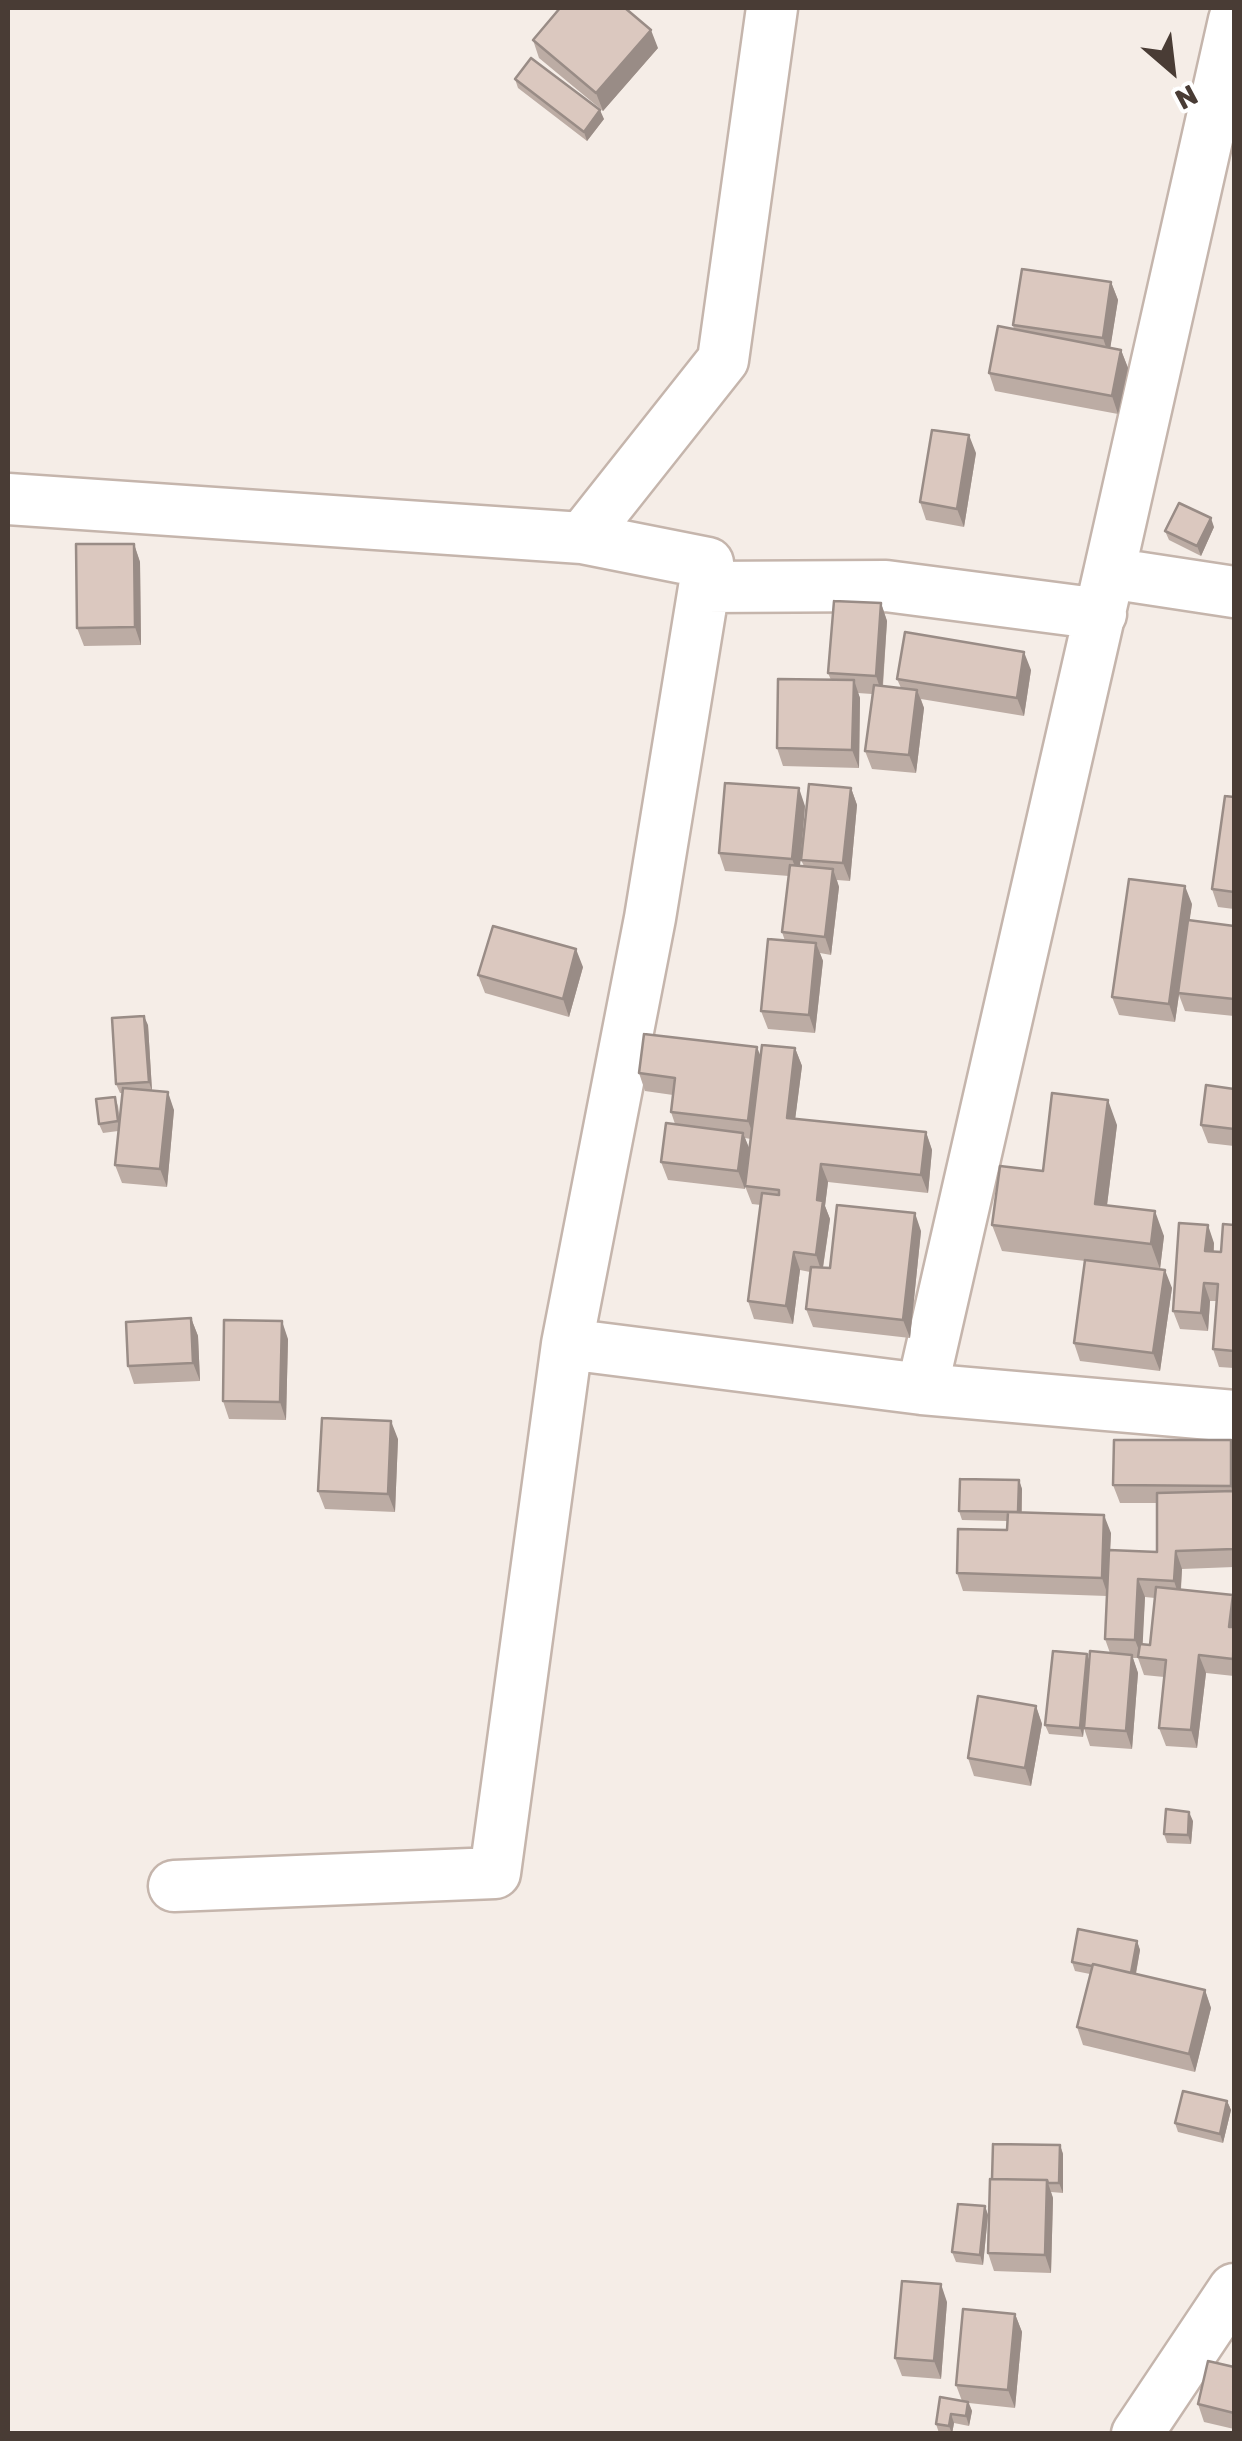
<!DOCTYPE html>
<html>
<head>
<meta charset="utf-8">
<style>
  body { margin:0 }
  #map { position:relative; width:1242px; height:2441px; overflow:hidden; background:#f5ede7; font-family:Rubik,sans-serif }
  canvas { display:block }
  .frame { position:absolute; inset:0; border:10px solid #493c35; pointer-events:none }
  .north { position:absolute; left:1122px; top:20px; width:100px; height:100px; -webkit-text-stroke:8px #fff; paint-order:stroke; rotate:152deg; font-size:28px; font-weight:700; line-height:40px; text-align:center; color:#493c35 }
  .north::after { content:''; display:block; margin:auto; width:35px; height:45px; background:#493c35; clip-path:polygon(50% 0,100% 100%,50% 72%,0 100%) }
</style>
</head>
<body>
<div id="map">
<canvas width="1242" height="2441"></canvas>
<div class="frame"></div>
<div class="north">N</div>
</div>
<script>
const c = document.querySelector('canvas').getContext('2d');
c.lineJoin = 'round';
function poly(rows) {
  const path = new Path2D();
  for (const r of rows) {
    path.moveTo(r[0], r[1]);
    for (let i = 2; i < r.length; i += 2) path.lineTo(r[i], r[i + 1]);
  }
  return path;
}
function strokePath(path, color, width, dash) {
  c.strokeStyle = color;
  c.lineWidth = width;
  c.lineCap = dash ? 'butt' : 'round';
  c.setLineDash(dash || []);
  c.stroke(path);
}
function fill(path, color) {
  c.fillStyle = color;
  c.fill(path, 'evenodd');
}
const minor = poly([
  [8,499,582,538,708,563,650,918,567,1344],
  [582,538,723,360,772,8],
  [1109,573,1234,20],
  [705,587,886,586,1101,614],
  [922,1389,1234,1416],
  [174,1886,495,1873,567,1344,922,1389,1109,573,1234,592],
  [1137,2434,1234,2289]
]);
strokePath(minor, '#c5b5ac', 55);
strokePath(minor, '#fff', 50);
fill(poly([
  [533,40,658,48,603,111,539,58],
  [515,79,604,119,587,141,518,88],
  [1111,282,1118,300,1110,348,1121,350,1128,368,1118,414,995,391,989,373,1014,330,1013,325],
  [976,453,964,527,926,520,920,502],
  [1214,527,1201,556,1169,540,1165,531],
  [134,544,140,562,141,645,84,646,77,628],
  [881,603,887,621,883,686,901,688,897,679,1031,670,1024,716,921,699,924,708,916,773,872,769,865,751,872,694,858,693,860,698,859,768,783,766,777,748,831,680,828,673],
  [851,788,857,805,850,881,837,880,839,887,831,955,820,953,823,961,815,1033,768,1029,761,1011,785,941,782,932,789,876,725,871,719,853,805,806,800,866,804,866,801,860],
  [1234,797,1234,909,1218,907,1212,889],
  [1192,904,1189,921,1234,926,1234,1016,1185,1011,1179,995,1175,1022,1119,1015,1112,997],
  [583,967,569,1017,485,993,478,975],
  [148,1025,152,1090,174,1110,167,1187,122,1183,115,1165,118,1131,103,1133,99,1124,115,1097,118,1106,120,1119,122,1093,120,1093,116,1084],
  [795,1048,802,1066,795,1119,926,1132,932,1150,928,1193,828,1182,825,1206,830,1219,823,1268,830,1268,921,1231,910,1338,813,1327,806,1309,810,1272,800,1270,793,1324,754,1319,748,1301,761,1205,752,1204,745,1186,745,1189,668,1180,661,1162,675,1124,671,1112,673,1095,645,1091,639,1073,761,1057],
  [745,1138,751,1139,749,1150],
  [1234,1089,1234,1146,1208,1143,1201,1125],
  [1117,1125,1107,1205,1164,1236,1160,1269,1172,1288,1160,1371,1080,1361,1074,1343,1085,1261,1002,1251,992,1225,1043,1171],
  [1234,1225,1234,1368,1219,1367,1213,1349,1217,1301,1210,1301,1208,1331,1180,1329,1173,1311,1214,1243,1214,1252,1221,1252],
  [191,1318,198,1336,200,1381,134,1384,128,1366],
  [288,1339,286,1420,229,1419,223,1401],
  [398,1439,395,1512,325,1509,318,1491],
  [1231,1440,1234,1451,1234,1567,1182,1569,1181,1590,1233,1595,1234,1600,1234,1676,1206,1673,1197,1748,1166,1746,1159,1728,1164,1677,1144,1675,1138,1658,1133,1658,1138,1673,1132,1749,1090,1746,1084,1728,1083,1737,1049,1734,1045,1725,1089,1660,1110,1653,1105,1639,1107,1596,963,1591,957,1573,1007,1530,1008,1521,962,1520,959,1511,1019,1480,1022,1489,1022,1512,1111,1533,1110,1550,1157,1552,1157,1503,1120,1503,1113,1485],
  [1145,1597,1155,1598,1150,1645,1142,1644],
  [1036,1706,1042,1724,1031,1786,974,1776,968,1758],
  [1193,1821,1191,1844,1167,1843,1164,1834],
  [1137,1941,1140,1950,1136,1974,1205,1990,1211,2008,1195,2072,1083,2045,1077,2027,1090,1974,1075,1971,1072,1962],
  [1227,2101,1231,2110,1223,2143,1178,2132,1175,2123],
  [1060,2145,1063,2154,1063,2193,1051,2192,1053,2198,1051,2273,994,2271,988,2253,992,2179],
  [985,2206,988,2215,983,2265,956,2262,952,2252],
  [947,2302,941,2379,902,2376,895,2358],
  [1015,2314,1022,2332,1015,2408,969,2403,972,2411,969,2426,954,2423,952,2434,939,2433,936,2424,962,2401,956,2385],
  [1234,2367,1234,2429,1204,2422,1198,2404]
]), '#bcaca4');
fill(poly([
  [651,30,658,48,603,111,596,93],
  [600,110,604,119,587,141,584,132],
  [1111,282,1118,300,1109,356,1103,338],
  [1121,350,1128,368,1118,414,1112,396],
  [969,435,976,453,964,527,957,509],
  [1211,518,1214,527,1201,556,1197,546],
  [134,544,140,562,141,645,135,627],
  [881,603,887,621,882,694,876,676],
  [1024,652,1031,670,1024,716,1017,698],
  [854,680,860,698,859,768,852,750],
  [917,690,924,708,916,773,909,755],
  [799,788,805,806,799,877,792,859],
  [851,788,857,805,850,881,843,863],
  [833,869,839,887,831,955,825,937],
  [1185,886,1192,904,1175,1022,1169,1004],
  [816,943,823,961,815,1033,809,1015],
  [576,949,583,967,569,1017,563,999],
  [144,1016,148,1025,152,1091,149,1082],
  [757,1047,764,1065,755,1139,748,1121],
  [795,1048,802,1066,793,1136,787,1118],
  [168,1092,174,1110,167,1187,160,1169],
  [1108,1100,1117,1125,1104,1229,1095,1204],
  [926,1132,932,1150,928,1193,921,1175],
  [743,1133,750,1150,745,1189,738,1171],
  [821,1164,828,1182,825,1206,830,1219,822,1273,816,1255,817,1200],
  [1155,1211,1164,1236,1160,1269,1151,1244],
  [915,1213,921,1231,910,1338,903,1320],
  [1208,1225,1214,1243,1212,1269,1205,1251],
  [794,1252,800,1270,793,1324,786,1306],
  [1165,1270,1172,1288,1160,1371,1153,1353],
  [1204,1283,1210,1301,1208,1331,1201,1313],
  [191,1318,198,1336,200,1381,193,1363],
  [282,1321,288,1339,286,1420,280,1402],
  [391,1421,398,1439,395,1512,388,1494],
  [1231,1440,1234,1451,1234,1497,1231,1486],
  [1019,1480,1022,1489,1021,1521,1018,1512],
  [1104,1515,1111,1533,1108,1596,1102,1578],
  [1176,1551,1182,1569,1180,1599,1174,1581],
  [1138,1579,1145,1597,1142,1658,1135,1640],
  [1233,1595,1234,1600,1234,1642,1229,1627],
  [1087,1654,1090,1663,1083,1737,1080,1728],
  [1132,1655,1138,1673,1132,1749,1126,1731],
  [1199,1655,1206,1673,1197,1748,1191,1730],
  [1036,1706,1042,1724,1031,1786,1025,1768],
  [1189,1812,1193,1821,1191,1844,1188,1835],
  [1137,1941,1140,1950,1134,1983,1131,1973],
  [1205,1990,1211,2008,1195,2072,1189,2054],
  [1227,2101,1231,2110,1223,2143,1220,2134],
  [1060,2145,1063,2154,1063,2193,1059,2183],
  [1047,2180,1053,2198,1051,2273,1045,2255],
  [985,2206,988,2215,983,2265,980,2255],
  [941,2284,947,2302,941,2379,934,2361],
  [1015,2314,1022,2332,1015,2408,1008,2390],
  [968,2402,972,2411,969,2426,966,2416],
  [951,2414,954,2423,952,2434,949,2426]
]), '#998c86');
const building = poly([
  [560,8,625,8,651,30,596,93,533,40,560,8],
  [531,58,600,110,584,132,515,79,531,58],
  [1022,269,1111,282,1103,338,1013,325,1022,269],
  [998,326,1121,350,1112,396,989,373,998,326],
  [932,430,969,435,957,509,920,502,932,430],
  [1179,503,1211,518,1197,546,1165,531,1179,503],
  [76,544,134,544,135,627,77,628,76,544],
  [834,601,881,603,876,676,828,673,834,601],
  [905,632,1024,652,1017,698,897,679,905,632],
  [778,679,854,680,852,750,777,748,778,679],
  [874,685,917,690,909,755,865,751,874,685],
  [725,783,799,788,792,859,719,853,725,783],
  [809,784,851,788,843,863,801,860,809,784],
  [1225,796,1234,797,1234,892,1212,889,1225,796],
  [790,865,833,869,825,937,782,932,790,865],
  [1129,879,1185,886,1169,1004,1112,997,1129,879],
  [1188,920,1234,926,1234,999,1178,993,1188,920],
  [493,926,576,949,563,999,478,975,493,926],
  [768,939,816,943,809,1015,761,1011,768,939],
  [144,1016,149,1082,116,1084,112,1018,144,1016],
  [644,1034,757,1047,748,1121,671,1112,675,1078,639,1073,644,1034],
  [762,1045,795,1048,787,1118,926,1132,921,1175,821,1164,817,1200,823,1201,816,1255,794,1252,786,1306,748,1301,762,1193,779,1195,779,1190,745,1186,762,1045],
  [1206,1085,1234,1089,1234,1129,1201,1125,1206,1085],
  [123,1088,168,1092,160,1169,115,1165,123,1088],
  [1052,1093,1108,1100,1095,1204,1155,1211,1151,1244,992,1225,1000,1166,1043,1171,1052,1093],
  [115,1097,118,1121,99,1124,96,1099,115,1097],
  [666,1123,743,1133,738,1171,661,1162,666,1123],
  [837,1205,915,1213,903,1320,806,1309,811,1267,830,1268,837,1205],
  [1179,1223,1208,1225,1205,1251,1221,1252,1223,1224,1234,1225,1234,1351,1213,1349,1218,1284,1204,1283,1201,1313,1173,1311,1179,1223],
  [1085,1260,1165,1270,1153,1353,1074,1343,1085,1260],
  [191,1318,193,1363,128,1366,126,1322,191,1318],
  [224,1320,282,1321,280,1402,223,1401,224,1320],
  [322,1418,391,1421,388,1494,318,1491,322,1418],
  [1114,1440,1231,1440,1231,1486,1113,1485,1114,1440],
  [960,1479,1019,1480,1018,1512,959,1511,960,1479],
  [1234,1491,1234,1549,1176,1551,1174,1581,1138,1579,1135,1640,1105,1639,1109,1550,1157,1552,1157,1493,1234,1491],
  [1008,1512,1104,1515,1102,1578,957,1573,958,1529,1007,1530,1008,1512],
  [1156,1587,1233,1595,1229,1627,1234,1627,1233,1659,1199,1655,1191,1730,1159,1728,1166,1660,1138,1657,1140,1644,1150,1645,1156,1587],
  [1053,1651,1087,1654,1080,1728,1045,1725,1053,1651],
  [1090,1651,1132,1655,1126,1731,1084,1728,1090,1651],
  [978,1696,1036,1706,1025,1768,968,1758,978,1696],
  [1166,1809,1189,1812,1188,1835,1164,1834,1166,1809],
  [1078,1929,1137,1941,1131,1973,1093,1964,1092,1966,1072,1962,1078,1929],
  [1093,1964,1205,1990,1189,2054,1077,2027,1093,1964],
  [1183,2091,1227,2101,1220,2134,1175,2123,1183,2091],
  [993,2144,1060,2145,1059,2183,1048,2183,1047,2180,992,2179,993,2144],
  [990,2179,1047,2180,1045,2255,988,2253,990,2179],
  [958,2204,985,2206,980,2255,952,2252,958,2204],
  [902,2281,941,2284,934,2361,895,2358,902,2281],
  [963,2309,1015,2314,1008,2390,956,2385,963,2309],
  [1208,2361,1234,2367,1234,2413,1198,2404,1208,2361],
  [940,2397,968,2402,966,2416,951,2414,949,2426,936,2424,940,2397]
]);
fill(building, '#dbc8bf');
strokePath(building, '#998c86', 2.5);
</script>
</body>
</html>
